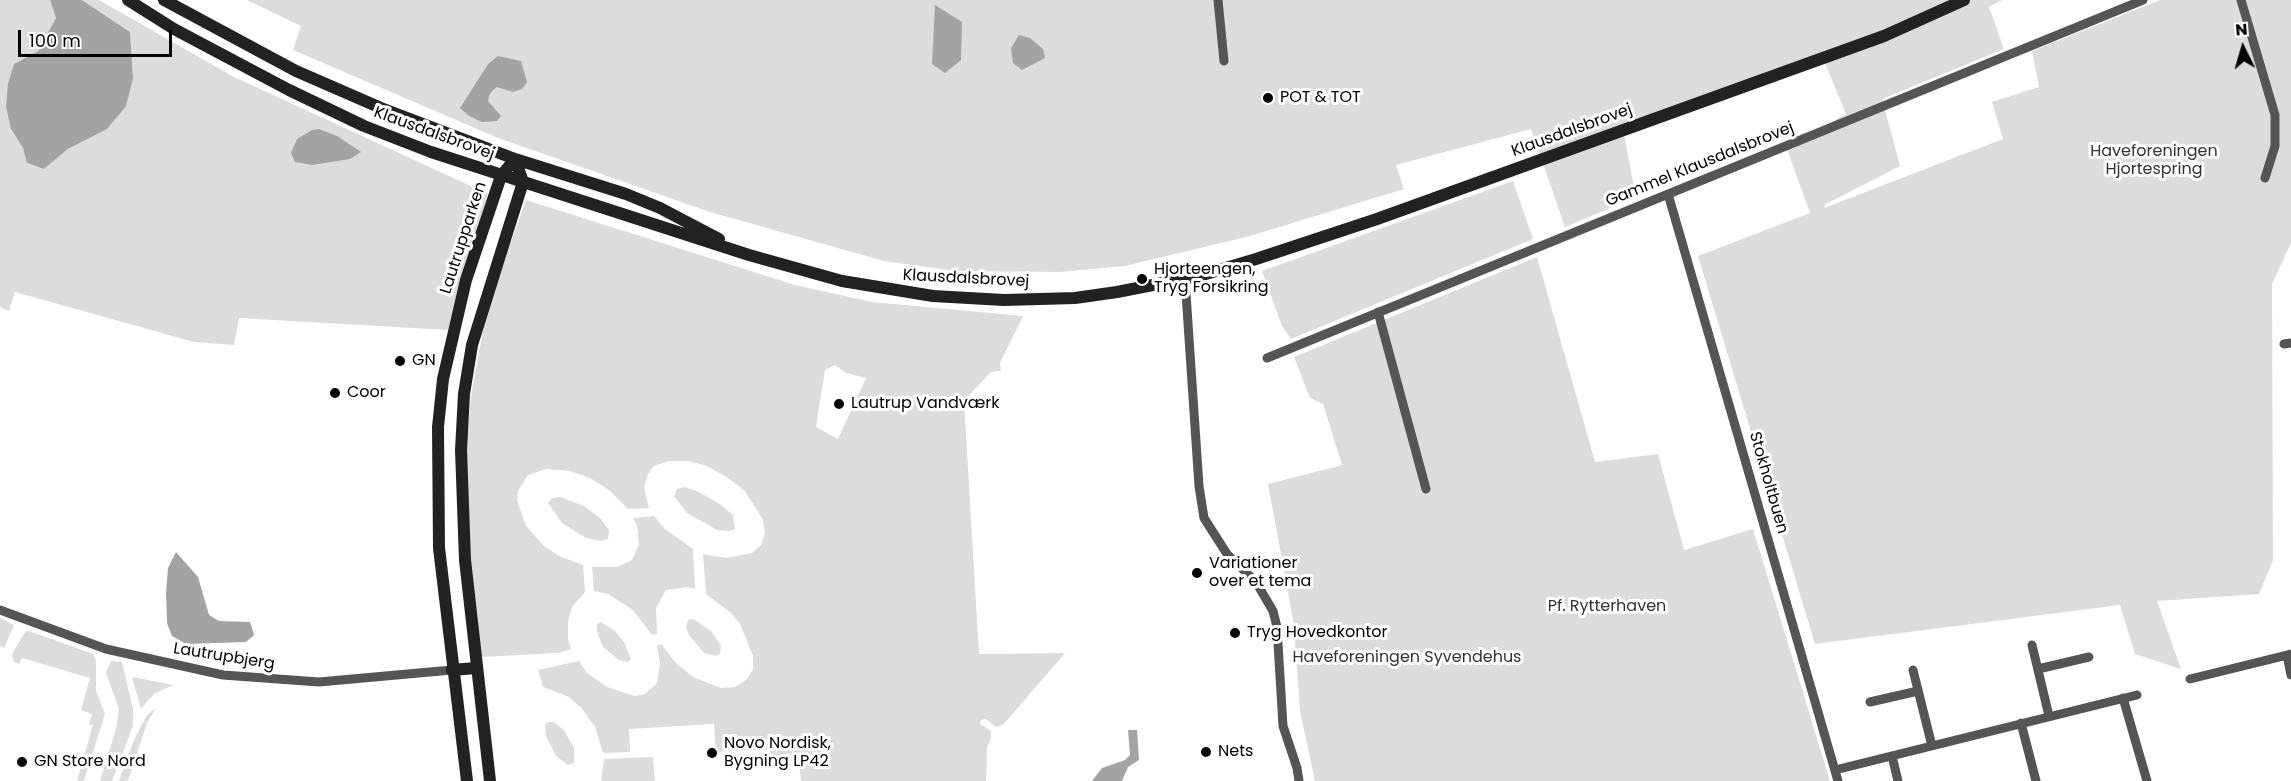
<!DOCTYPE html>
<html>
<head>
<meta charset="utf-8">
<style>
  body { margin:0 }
  #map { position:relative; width:2291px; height:781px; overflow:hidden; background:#fff; font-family:Poppins,sans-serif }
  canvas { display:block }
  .north { position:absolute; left:2213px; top:18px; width:60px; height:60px; -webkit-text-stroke:4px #fff; paint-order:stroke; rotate:355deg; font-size:16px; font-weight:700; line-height:24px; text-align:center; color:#000 }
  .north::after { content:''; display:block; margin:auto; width:21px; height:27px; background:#000; clip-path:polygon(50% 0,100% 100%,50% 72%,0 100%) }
  .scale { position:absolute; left:18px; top:30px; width:154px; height:27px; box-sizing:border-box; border:3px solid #000; border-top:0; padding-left:8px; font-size:18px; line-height:21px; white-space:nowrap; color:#000; -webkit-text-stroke:4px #fff; paint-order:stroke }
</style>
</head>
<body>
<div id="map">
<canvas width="2291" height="781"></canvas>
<div class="north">N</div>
<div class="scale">100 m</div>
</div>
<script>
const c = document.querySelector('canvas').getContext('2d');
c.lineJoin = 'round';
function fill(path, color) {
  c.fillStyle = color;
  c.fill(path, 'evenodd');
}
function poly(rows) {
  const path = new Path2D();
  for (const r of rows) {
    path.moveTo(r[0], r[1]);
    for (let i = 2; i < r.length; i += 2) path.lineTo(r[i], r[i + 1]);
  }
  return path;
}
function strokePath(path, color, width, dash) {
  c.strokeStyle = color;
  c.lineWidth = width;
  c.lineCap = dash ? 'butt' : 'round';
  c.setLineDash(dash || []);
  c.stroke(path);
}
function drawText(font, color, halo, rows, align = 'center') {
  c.font = font + ' Poppins,sans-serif';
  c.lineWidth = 6;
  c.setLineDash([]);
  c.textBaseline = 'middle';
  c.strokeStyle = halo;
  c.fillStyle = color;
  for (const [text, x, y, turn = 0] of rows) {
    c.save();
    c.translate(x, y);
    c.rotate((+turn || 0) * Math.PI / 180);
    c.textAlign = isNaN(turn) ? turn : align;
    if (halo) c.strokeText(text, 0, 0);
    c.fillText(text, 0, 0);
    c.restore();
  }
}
fill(poly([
  [0,0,50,0,56,18,38,51,14,64,11,129,23,148,28,164,44,169,68,149,107,129,133,78,130,32,82,0,99,0,234,77,488,194,448,330,239,318,234,345,194,342,15,292,9,311,0,307],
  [247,0,2002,0,1989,7,2004,49,1882,99,1900,166,1826,204,1824,208,2003,139,1992,102,2039,87,2032,51,2160,0,2291,0,2291,243,2272,284,2273,560,2259,594,2157,601,2181,669,2135,654,2120,605,1815,644,1698,256,1810,213,1786,147,1846,114,1821,53,1622,125,1636,197,1565,227,1531,129,1396,165,1404,189,1250,236,1125,266,1060,272,955,271,884,261,710,212,498,138,293,50,301,26],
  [1513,181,1533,239,1291,339,1282,326,1262,271],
  [526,200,795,285,872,302,1023,316,1000,363,1001,371,991,372,964,401,979,654,1065,653,1003,725,996,727,986,719,981,720,980,724,991,731,991,738,987,748,986,781,801,781,798,755,771,756,770,749,716,752,714,724,629,729,630,752,603,753,595,727,582,709,569,697,543,687,538,670,579,661,587,673,607,687,635,696,645,694,657,683,660,663,657,646,661,644,676,663,693,677,721,688,735,687,747,679,753,669,753,656,740,624,730,612,706,594,703,554,726,558,752,553,761,545,765,533,763,520,745,491,728,478,707,466,688,461,669,461,654,466,648,474,644,487,649,508,628,509,610,491,590,478,570,471,546,469,528,475,518,491,517,500,526,526,544,546,559,556,583,565,585,592,572,607,568,622,568,639,571,649,558,653,481,657,467,524,466,451,471,396,487,309],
  [835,365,846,373,866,378,838,439,816,427,825,370],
  [1537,257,1595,462,1658,454,1684,550,1753,529,1830,781,1315,781,1300,711,1294,625,1268,484,1342,465,1323,404,1310,398,1294,357],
  [685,487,697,491,720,504,733,515,735,529,729,531,717,530,687,513,674,496,677,489],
  [560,497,584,506,600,518,609,530,608,539,601,541,586,538,562,523,548,503,552,498],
  [654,516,665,529,693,549,695,589,688,587,666,590,656,608,657,634,652,635,633,610,608,594,594,591,592,567,617,567,632,560,639,545,637,526,633,518],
  [0,618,14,625,4,648,0,646],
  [693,619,711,631,721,645,720,654,716,656,704,653,689,635,686,627,688,620],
  [601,622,615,631,624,642,631,659,628,662,619,660,603,647,597,632,597,624],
  [29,631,93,654,96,660,96,691,105,714,84,781,77,781,93,725,89,724,92,714,81,710,90,678,22,658,19,664,14,662,12,654,25,632],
  [111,661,122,662,133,709,133,726,112,781,100,781,116,729,119,709,106,673],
  [132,677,174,685,155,693,141,709],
  [156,708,147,723,128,781,119,781,134,740,147,715],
  [548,722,554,722,564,730,574,748,574,763,568,765,556,756,546,736,545,725],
  [653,757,655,781,601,781,604,759]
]), '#dcdcdc');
fill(poly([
  [50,0,82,0,130,32,133,78,126,106,107,129,68,149,44,169,27,163,23,148,11,129,6,106,8,84,14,64,38,51,56,18],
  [935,5,962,22,961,60,945,73,932,64],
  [1019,35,1030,38,1043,49,1045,58,1022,70,1013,63,1011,48],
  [498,56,521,61,527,82,522,89,513,92,497,87,490,93,488,101,501,116,497,121,482,122,469,116,460,108,488,64],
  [319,129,337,136,361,152,350,159,312,165,295,162,291,153,297,139,312,130],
  [176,552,198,577,209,615,219,621,250,622,254,635,246,642,186,644,172,636,167,623,166,593,168,568],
  [1128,730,1137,730,1139,760,1128,767,1122,781,1092,781,1102,768,1125,760,1130,755]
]), '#a3a3a3');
strokePath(poly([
  [1218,0,1224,61],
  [2241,0,2275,115,2275,146,2265,178],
  [1668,194,1838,781],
  [1185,279,1199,486,1204,518,1227,554,1256,582,1273,611,1277,627,1283,726,1297,768,1299,781],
  [1378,312,1426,489],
  [2284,344,2291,343],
  [1267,358,2143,0],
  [0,610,106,649,223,675,319,682,452,670],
  [2032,645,2049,716],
  [2287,655,2291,675],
  [2038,669,2089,657],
  [1913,670,1932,746],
  [2190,679,2291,654],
  [2123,698,2147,781],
  [1870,702,1918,691],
  [2021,723,2036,781],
  [1892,756,1898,781],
  [1835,770,2137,695]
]), '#555', 9);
strokePath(poly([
  [128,0,174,29,289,90,364,126,431,152,749,255,842,281,933,296,1004,300,1075,298,1117,292,1199,276,1256,259,1377,219,1884,36,1964,0],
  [164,0,296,71,381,108,515,159,626,194,660,208,719,239],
  [452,670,476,668],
  [467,781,439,548,438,427,443,379,466,280,501,176,515,159],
  [490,781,465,560,461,450,464,394,472,345,523,182,515,159]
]), '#222', 12);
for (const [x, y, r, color] of [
  [1268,98,6,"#000"],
  [1142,279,6,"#000"],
  [400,361,6,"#000"],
  [335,393,6,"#000"],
  [839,404,6,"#000"],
  [1197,573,6,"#000"],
  [1235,633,6,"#000"],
  [1206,752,6,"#000"],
  [712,753,6,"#000"],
  [22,762,6,"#000"]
]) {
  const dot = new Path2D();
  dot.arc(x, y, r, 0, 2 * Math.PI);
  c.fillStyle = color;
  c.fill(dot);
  strokePath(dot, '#fff', 2);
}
drawText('16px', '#000', '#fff', [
  ["POT & TOT",1280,98],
  ["Hjorteengen,",1154,270],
  ["Tryg Forsikring",1154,288],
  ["GN",412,361],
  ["Coor",347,393],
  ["Lautrup Vandværk",851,404],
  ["Variationer",1209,564],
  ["over et tema",1209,582],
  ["Tryg Hovedkontor",1247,633],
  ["Novo Nordisk,",724,744],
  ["Bygning LP42",724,762],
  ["Nets",1218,752],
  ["GN Store Nord",34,762]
], 'left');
drawText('16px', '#000', '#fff', [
  ["Klausdalsbrovej",1572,131,-20],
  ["Klausdalsbrovej",434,134,20],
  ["Gammel Klausdalsbrovej",1700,165,-22],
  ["Lautrupparken",464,238,-72],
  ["Klausdalsbrovej",966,279,3],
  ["Stokholtbuen",1768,483,74],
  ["Lautrupbjerg",224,657,9]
]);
drawText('16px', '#333', '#fff', [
  ["Haveforeningen",2154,152],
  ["Hjortespring",2154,170],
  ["Pf. Rytterhaven",1607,607],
  ["Haveforeningen Syvendehus",1407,658]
]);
</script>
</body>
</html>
